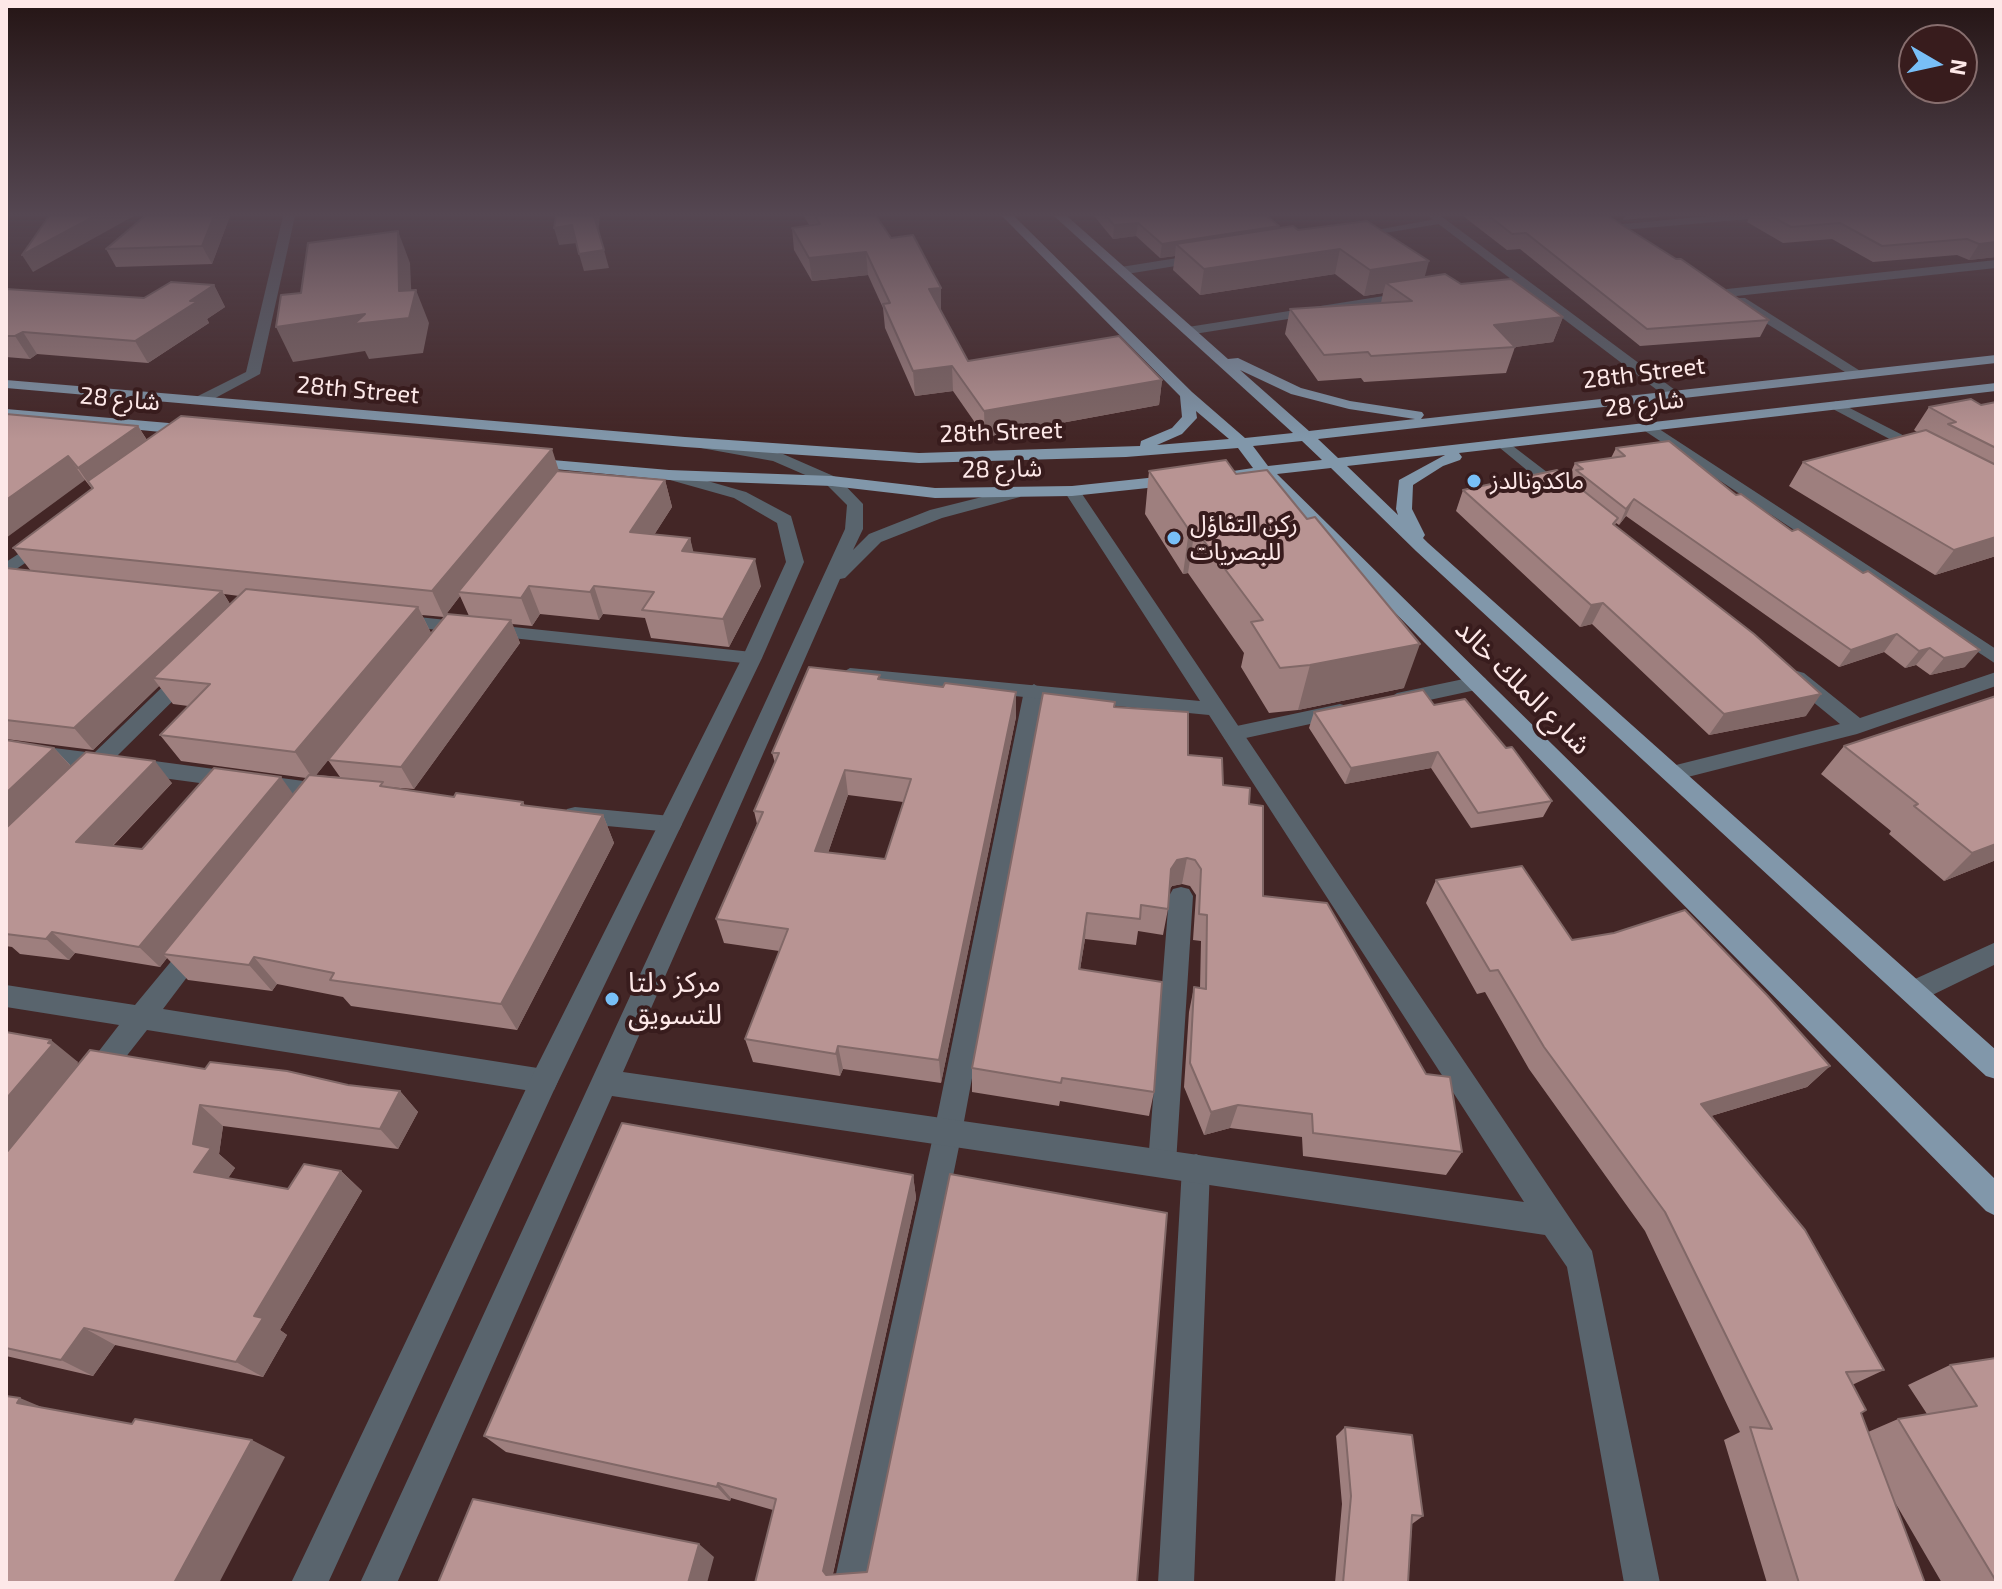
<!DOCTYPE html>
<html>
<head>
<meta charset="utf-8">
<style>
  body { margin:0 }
  #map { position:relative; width:2002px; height:1589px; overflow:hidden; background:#432626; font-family:"Exo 2",sans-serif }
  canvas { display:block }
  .frame { position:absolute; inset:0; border:8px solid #fde8e8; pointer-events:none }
  .north { position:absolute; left:1898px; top:24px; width:80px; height:80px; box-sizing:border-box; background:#381c1d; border:2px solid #876e6e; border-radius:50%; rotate:99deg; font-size:22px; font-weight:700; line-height:32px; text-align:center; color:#fde8e8 }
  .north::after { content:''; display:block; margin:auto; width:28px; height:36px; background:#78bff7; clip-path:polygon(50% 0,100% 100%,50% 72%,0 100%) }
</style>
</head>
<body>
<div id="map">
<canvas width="2002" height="1589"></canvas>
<div class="frame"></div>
<div class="north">N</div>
</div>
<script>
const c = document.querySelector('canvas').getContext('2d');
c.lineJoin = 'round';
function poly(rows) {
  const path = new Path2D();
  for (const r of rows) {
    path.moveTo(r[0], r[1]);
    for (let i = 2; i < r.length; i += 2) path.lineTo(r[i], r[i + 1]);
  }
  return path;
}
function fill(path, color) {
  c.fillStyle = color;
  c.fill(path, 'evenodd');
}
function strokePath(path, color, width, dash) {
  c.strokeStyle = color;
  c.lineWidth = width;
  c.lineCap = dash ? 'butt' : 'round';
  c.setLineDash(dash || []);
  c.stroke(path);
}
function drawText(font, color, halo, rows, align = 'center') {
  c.font = font + ' "Exo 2","Noto Sans Arabic",sans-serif';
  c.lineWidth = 8;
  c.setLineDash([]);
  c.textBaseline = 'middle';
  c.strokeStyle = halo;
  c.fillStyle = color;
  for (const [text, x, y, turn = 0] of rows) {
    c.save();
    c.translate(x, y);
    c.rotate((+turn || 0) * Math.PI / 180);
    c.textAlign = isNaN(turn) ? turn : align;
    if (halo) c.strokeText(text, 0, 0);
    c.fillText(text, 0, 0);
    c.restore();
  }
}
fill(poly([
  [283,216,295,216,260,374,206,403,196,403,196,397,246,372,283,216],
  [1710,216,1757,216,1751,219,1622,230,1616,227,1622,224,1710,216],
  [1441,218,1447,221,1445,223,1355,238,1349,235,1441,218],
  [1202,254,1208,258,1206,261,1121,275,1115,271,1121,267,1202,254],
  [1996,260,1996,268,1727,297,1721,293,1727,289,1996,260],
  [1409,292,1413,293,1413,299,1188,335,1181,331,1188,327,1409,292],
  [1735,298,1745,298,1865,374,1863,377,1853,377,1735,304,1735,298],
  [1836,401,1926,447,1929,450,1921,455,1916,453,1831,408,1829,405,1836,401],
  [1650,423,1996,649,1996,664,1645,431,1645,425,1650,423],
  [1505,440,1569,489,1569,495,1557,495,1500,448,1500,442,1505,440],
  [43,538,52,543,49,547,6,576,6,562,43,538],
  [399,615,752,652,762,658,752,664,392,625,390,621,399,615],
  [188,668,198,674,195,679,117,756,326,784,334,786,337,792,334,798,326,800,103,770,92,776,84,773,82,767,6,756,6,742,94,753,181,669,188,668],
  [1797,671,1804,673,1860,718,1996,672,1996,686,1857,734,1672,781,1664,778,1661,773,1664,768,1840,724,1790,683,1787,678,1790,673,1797,671],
  [1478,676,1485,678,1488,683,1485,688,1397,707,1387,700,1397,693,1478,676],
  [1034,684,1044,691,962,1132,870,1583,834,1583,934,1132,1024,691,1034,684],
  [1340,704,1347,706,1350,711,1347,716,1232,741,1225,739,1222,734,1225,729,1232,727,1340,704],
  [575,807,671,816,679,818,682,824,679,830,671,832,575,823,567,821,564,815,567,809,575,807],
  [1181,887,1189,889,1193,896,1176,1163,1172,1173,1162,1177,1152,1173,1148,1163,1169,896,1173,889,1181,887],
  [197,938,206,941,209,948,163,1009,544,1069,554,1072,558,1081,554,1090,544,1093,147,1030,103,1086,93,1089,83,1086,79,1077,119,1025,6,1007,6,985,135,1005,188,941,197,938],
  [1996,942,1996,964,1922,1000,1913,1003,1904,1000,1900,992,1904,984,1996,942],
  [1196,1154,1206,1158,1210,1168,1194,1583,1158,1583,1182,1168,1186,1158,1196,1154]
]), '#59646d');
fill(poly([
  [1428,216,1441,216,1675,390,1675,396,1665,396,1428,216],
  [706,440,783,454,838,478,863,504,863,529,853,550,869,534,930,510,1014,489,1022,494,1020,497,942,518,881,542,845,578,840,579,623,1072,1524,1202,1209,715,850,680,840,674,850,668,1200,701,1064,491,1072,486,1078,488,1592,1251,1660,1583,1624,1583,1567,1267,1545,1235,612,1096,397,1583,360,1583,845,529,847,505,826,484,773,461,701,448,698,445,706,440],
  [669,470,746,492,791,516,804,562,762,658,554,1090,328,1583,291,1583,534,1072,742,658,786,562,777,523,734,498,663,478,663,472,669,470]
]), '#59646d');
fill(poly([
  [1002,216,1014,216,1192,392,1245,438,1293,433,1054,216,1067,216,1228,359,1238,358,1301,388,1350,401,1422,412,1424,415,1421,419,1996,355,1996,363,1318,439,1338,458,1996,383,1996,391,1459,453,1462,457,1460,460,1443,466,1413,485,1412,509,1425,535,1423,538,1428,543,1996,1050,1996,1079,1986,1076,1416,551,1331,468,1277,474,1996,1180,1996,1216,1986,1211,1260,476,1233,477,1233,471,1253,468,1238,448,1126,457,919,463,685,447,6,388,6,380,685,437,919,453,1140,446,1141,441,1172,428,1182,417,1180,396,1002,216],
  [1240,370,1291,394,1349,409,1415,419,1309,431,1240,370],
  [1196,411,1229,439,1157,445,1182,434,1197,418,1196,411],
  [1302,441,1322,460,1268,466,1253,446,1302,441],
  [1445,455,1399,480,1396,509,1398,515,1347,466,1445,455],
  [6,409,192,425,200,430,192,435,6,417,6,409],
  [529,458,669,470,832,476,935,488,1072,486,1176,475,1184,480,1176,485,1072,496,935,498,832,486,669,480,523,466,523,460,529,458]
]), '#8197aa');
fill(poly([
  [230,216,212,264,116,267,106,249],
  [804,216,876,216,941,312,968,361,1162,380,1159,405,985,437,953,391,915,396,885,328,883,308,868,275,812,281,794,250,792,228,809,225],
  [1094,216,1267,216,1279,226,1278,229,1298,230,1425,277,1461,284,1563,317,1553,342,1515,347,1506,373,1364,382,1361,378,1318,381,1285,334,1290,309,1381,303,1383,293,1364,296,1335,274,1200,295,1173,270,1175,256,1160,258,1136,236,1113,239],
  [1463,216,1608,216,1769,320,1760,337,1640,346,1520,249,1507,250],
  [1750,216,1996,216,1996,257,1969,260,1957,255,1873,262,1832,239,1783,243,1747,222],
  [214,285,225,307,207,319,209,323,148,363,37,354,30,359,6,357,6,289,144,298],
  [1996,402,1996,556,1935,575,1789,486,1803,462,1917,432,1914,430,1929,407,1981,405],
  [6,414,138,426,147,440,665,480,672,507,654,535,690,538,693,553,761,586,729,647,651,638,645,618,603,614,599,620,540,614,532,626,512,624,520,643,414,789,386,787,454,797,523,802,525,806,603,815,614,843,517,1030,351,1006,343,997,277,984,272,991,188,980,167,958,160,967,75,953,69,960,20,954,12,947,6,946,6,740,54,748,71,766,172,783,113,846,142,849,293,794,306,778,181,761,160,735,188,706,173,704,159,686,93,750,6,739,6,568,31,571,13,548,92,489,85,480],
  [224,594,239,596,230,604],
  [460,596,469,616,328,760,340,777,316,775,431,633,422,615,444,617],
  [1616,448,1736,495,1965,667,1930,675,1916,665,1905,668,1884,652,1839,667,1626,516,1619,525,1616,523,1615,525,1806,716,1709,735,1592,624,1580,627,1456,511,1463,490,1568,479,1575,463,1611,458],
  [1149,471,1404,688,1298,710,1269,713,1241,667,1244,653,1188,573,1183,574,1145,514],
  [880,680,1016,717,941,1083,843,1069,840,1076,753,1062,745,1039,779,951,724,943,716,919,757,824,754,811,775,763,772,753],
  [848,795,903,802,885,859,828,853],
  [1996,696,1996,860,1944,881,1889,834,1891,831,1821,774,1844,746],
  [1434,705,1506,748,1552,801,1543,817,1471,828,1431,768,1345,784,1309,728,1314,712],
  [1115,707,1188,755,1223,785,1249,804,1263,896,1462,1152,1446,1175,1303,1156,1302,1137,1230,1128,1204,1135,1184,1087,1189,1012,1194,987,1200,988,1201,941,1193,940,1196,895,1190,886,1182,884,1172,886,1169,890,1168,909,1163,935,1138,931,1136,945,1085,939,1080,969,1154,1092,1149,1116,1060,1101,1059,1106,972,1092,972,1068],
  [1436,880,1572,940,1830,1066,1807,1087,1711,1116,1884,1370,1852,1385,1868,1432,1898,1419,1927,1414,1908,1385,1950,1365,1996,1358,1996,1583,1942,1583,1893,1499,1925,1583,1767,1583,1724,1440,1740,1432,1645,1231,1529,1069,1485,992,1477,994,1426,903],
  [6,1032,78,1062,77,1063,78,1064,205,1069,400,1091,418,1112,398,1149,223,1126,219,1154,235,1168,228,1178,288,1189,341,1171,362,1191,280,1330,287,1335,263,1377,115,1345,93,1376,6,1356],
  [913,1175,916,1198,833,1574,1137,1583,755,1583,773,1510,731,1498,730,1501,506,1452,484,1436],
  [1345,1427,1423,1516,1412,1524,1408,1583,1335,1583,1342,1504,1336,1436]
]), '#9e7f7e');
fill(poly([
  [95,216,134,216,33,272,22,255],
  [214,216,230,216,212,264,202,246],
  [594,216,600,216,598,233],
  [1625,216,1666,216,1623,220],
  [1138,223,1136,236,1113,239,1114,225],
  [572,225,577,243,559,245,554,228],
  [1279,226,1276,240,1176,244,1175,256,1160,258,1162,244],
  [398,231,410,263,412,307,416,290,429,323,423,353,369,359,365,351,293,362,276,327,365,314,399,291],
  [1996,242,1996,257,1969,260,1979,244],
  [1340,249,1335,274,1200,295,1204,269],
  [604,250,609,268,584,271,579,254],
  [866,252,868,275,812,281,809,258],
  [1429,261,1422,287,1386,283,1383,293,1364,296,1370,270],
  [214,285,225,307,207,319,209,323,148,363,135,341,190,301],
  [941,288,941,312,929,289],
  [1563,317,1553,342,1515,347,1494,325],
  [23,332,37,354,30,359,15,336],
  [952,366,953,391,915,396,913,371],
  [1162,380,1159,405,985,437,984,411],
  [138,426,153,450,95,493,78,468],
  [552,449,560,474,458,592,460,596,444,617,432,591],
  [68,456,85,480,6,538,6,500],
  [665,480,672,507,638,560,630,532],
  [1634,499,1626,516,1619,525,1626,509],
  [1195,529,1188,573,1183,574,1189,530],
  [1996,537,1996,556,1935,575,1954,550],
  [690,538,697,566,682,551],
  [755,559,761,586,729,647,723,619],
  [529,586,540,614,532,626,521,598],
  [594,586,603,614,599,620,590,592],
  [222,591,235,612,153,678,159,686,93,750,74,728],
  [1603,603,1592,624,1580,627,1591,605],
  [418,607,431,633,313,779,295,752],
  [511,620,520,643,414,789,401,767],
  [1897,634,1884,652,1839,667,1851,650],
  [1420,644,1404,688,1298,710,1310,665],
  [1930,648,1916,665,1905,668,1919,651],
  [1980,650,1965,667,1930,675,1944,658],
  [1016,692,1016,717,941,1083,939,1060],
  [1821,694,1806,716,1709,735,1724,714],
  [54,748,74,770,6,835,6,793],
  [1438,752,1431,768,1345,784,1351,768],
  [155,761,172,783,96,863,76,842],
  [845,770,848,795,820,876,815,851],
  [281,777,296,798,163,954,167,958,160,967,139,947],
  [603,815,614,843,517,1030,501,1004],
  [1996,844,1996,860,1944,881,1972,853],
  [1187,858,1182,884,1172,886,1166,895,1171,869,1177,860],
  [1087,913,1085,939,1076,994,1079,969],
  [52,932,75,953,69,960,46,939],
  [254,957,277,984,272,991,249,965],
  [51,1040,78,1062,77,1063,80,1066,6,1156,6,1099],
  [838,1046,843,1069,840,1076,836,1054],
  [1830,1066,1807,1087,1681,1125,1701,1104],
  [400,1091,418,1112,398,1149,380,1129],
  [200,1105,223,1126,219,1154,235,1168,219,1192,194,1172,193,1144],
  [1238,1105,1230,1128,1204,1135,1211,1112],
  [341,1171,362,1191,280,1330,287,1335,263,1377,236,1362,254,1316],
  [913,1175,916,1198,831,1582,823,1571],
  [84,1328,115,1345,93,1376,61,1360],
  [20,1398,63,1416,17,1403],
  [252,1440,285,1457,219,1583,174,1583],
  [718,1483,731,1498,730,1501,717,1487],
  [699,1544,714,1557,707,1583,688,1583]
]), '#816867');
const building = poly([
  [49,216,95,216,22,255,49,216],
  [145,216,214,216,202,246,106,249,145,216],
  [556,216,594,216,604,250,579,254,572,225,554,228,556,216],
  [815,216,876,216,891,238,913,235,941,288,929,289,968,361,1119,336,1162,380,984,411,952,366,913,371,883,304,890,303,866,252,809,258,792,228,820,224,815,216],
  [1106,216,1267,216,1279,226,1162,244,1138,223,1114,225,1106,216],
  [1489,216,1608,216,1676,259,1681,259,1769,320,1647,329,1526,233,1512,234,1489,216],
  [1771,216,1996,216,1996,242,1979,244,1967,239,1882,246,1840,223,1791,227,1771,216],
  [1367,221,1429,261,1370,270,1340,249,1204,269,1176,244,1293,226,1298,230,1367,221],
  [398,231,399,291,416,290,409,318,354,324,365,314,276,327,281,295,301,293,308,243,398,231],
  [1445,274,1461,284,1511,279,1563,317,1494,325,1515,347,1371,356,1368,352,1324,355,1290,309,1412,301,1386,283,1445,274],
  [171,282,214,285,190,301,198,301,135,341,23,332,15,336,6,336,6,289,144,298,171,282],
  [1971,399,1981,405,1996,402,1996,448,1948,424,1956,422,1929,407,1971,399],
  [6,414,138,426,78,468,68,456,6,500,6,414],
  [181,416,552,449,432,591,13,548,93,488,88,481,181,416],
  [1926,430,1996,465,1996,537,1954,550,1803,462,1926,430],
  [1669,441,1736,495,1741,494,1792,531,1798,529,1863,573,1868,571,1980,650,1944,658,1930,648,1919,651,1897,634,1851,650,1634,499,1626,509,1576,470,1583,469,1575,463,1625,456,1616,448,1669,441],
  [1226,460,1236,474,1267,470,1307,519,1315,517,1420,644,1310,665,1280,668,1251,622,1263,620,1195,529,1189,530,1149,471,1226,460],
  [1557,470,1618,518,1613,524,1754,634,1821,694,1724,714,1603,603,1591,605,1463,490,1557,470],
  [557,471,665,480,630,532,690,538,682,551,755,559,723,619,642,610,654,592,594,586,590,592,529,586,521,598,458,592,557,471],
  [6,568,222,591,74,728,6,720,6,568],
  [246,589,418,607,295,752,160,735,210,684,153,678,246,589],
  [447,614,511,620,401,767,328,760,447,614],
  [809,667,880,675,878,679,943,687,945,683,1016,692,939,1060,838,1046,836,1054,745,1039,788,929,716,919,763,812,754,811,779,753,772,753,809,667],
  [845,770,911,779,885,859,815,851,845,770],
  [1423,690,1434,705,1465,699,1506,748,1512,747,1552,801,1478,813,1438,752,1351,768,1314,712,1423,690],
  [1043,693,1115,702,1114,707,1188,712,1188,755,1222,758,1223,785,1250,788,1249,804,1263,806,1263,896,1327,903,1426,1074,1450,1077,1462,1152,1313,1133,1312,1114,1238,1105,1211,1112,1190,1063,1194,987,1206,989,1207,915,1199,914,1201,869,1195,860,1187,858,1177,860,1171,869,1168,909,1141,905,1140,919,1087,913,1079,969,1162,982,1154,1092,1062,1078,1061,1083,972,1068,1043,693],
  [1996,696,1996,844,1972,853,1914,806,1918,804,1844,746,1996,696],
  [6,740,54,748,6,793,6,740],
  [86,752,155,761,76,842,142,849,214,768,281,777,139,947,52,932,46,939,6,934,6,828,86,752],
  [309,775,383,782,380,786,454,797,456,793,523,802,521,805,603,815,501,1004,330,980,334,973,254,957,249,965,163,954,309,775],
  [1522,866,1572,940,1614,933,1685,910,1767,995,1830,1066,1701,1104,1805,1230,1884,1370,1846,1372,1866,1410,1861,1413,1925,1583,1799,1583,1750,1427,1772,1429,1665,1212,1544,1047,1498,970,1490,971,1436,880,1522,866],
  [6,1032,51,1040,48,1043,53,1044,6,1099,6,1032],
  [90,1050,205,1069,210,1062,287,1071,348,1085,400,1091,380,1129,200,1105,193,1144,211,1148,194,1172,288,1189,304,1164,341,1171,254,1316,263,1318,236,1362,84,1328,61,1360,6,1348,6,1153,90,1050],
  [622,1123,913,1175,823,1571,826,1575,867,1572,950,1174,1167,1213,1137,1583,755,1583,776,1499,718,1483,717,1487,484,1436,622,1123],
  [1996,1358,1996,1581,1898,1419,1977,1406,1950,1365,1996,1358],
  [6,1396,20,1398,17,1403,132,1424,135,1419,252,1440,174,1583,6,1583,6,1396],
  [1345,1427,1412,1435,1423,1516,1412,1515,1408,1583,1343,1583,1351,1496,1345,1427],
  [473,1499,699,1544,688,1583,438,1583,473,1499]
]);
fill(building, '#b89493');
strokePath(building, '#816867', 2);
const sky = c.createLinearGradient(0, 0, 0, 439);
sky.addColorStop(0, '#251515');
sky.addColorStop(0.49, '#554752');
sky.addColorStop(1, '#55475200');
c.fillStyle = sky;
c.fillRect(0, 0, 2002, 439);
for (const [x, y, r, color] of [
  [1474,481,8,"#78bff7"],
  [1174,538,8,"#78bff7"],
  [612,999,8,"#78bff7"]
]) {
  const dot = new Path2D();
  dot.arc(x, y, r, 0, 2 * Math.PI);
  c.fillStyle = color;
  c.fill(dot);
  strokePath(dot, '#381c1d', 3);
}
drawText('24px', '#fde8e8', '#381c1d', [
  ["28th Street",1644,373,-7],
  ["28th Street",358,390,5],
  ["شارع 28",120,399,5],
  ["شارع 28",1644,404,-7],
  ["28th Street",1001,432,-2],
  ["شارع 28",1002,469,-1]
]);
drawText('24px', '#fde8e8', '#381c1d', [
  ["ماكدونالدز",1490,481],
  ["ركن التفاؤل",1190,524],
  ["للبصريات",1190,552]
], 'left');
drawText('28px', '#fde8e8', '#381c1d', [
  ["شارع الملك خالد",1523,687,45]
]);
drawText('28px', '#fde8e8', '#381c1d', [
  ["مركز دلتا",628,983],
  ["للتسويق",628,1015]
], 'left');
</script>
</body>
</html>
